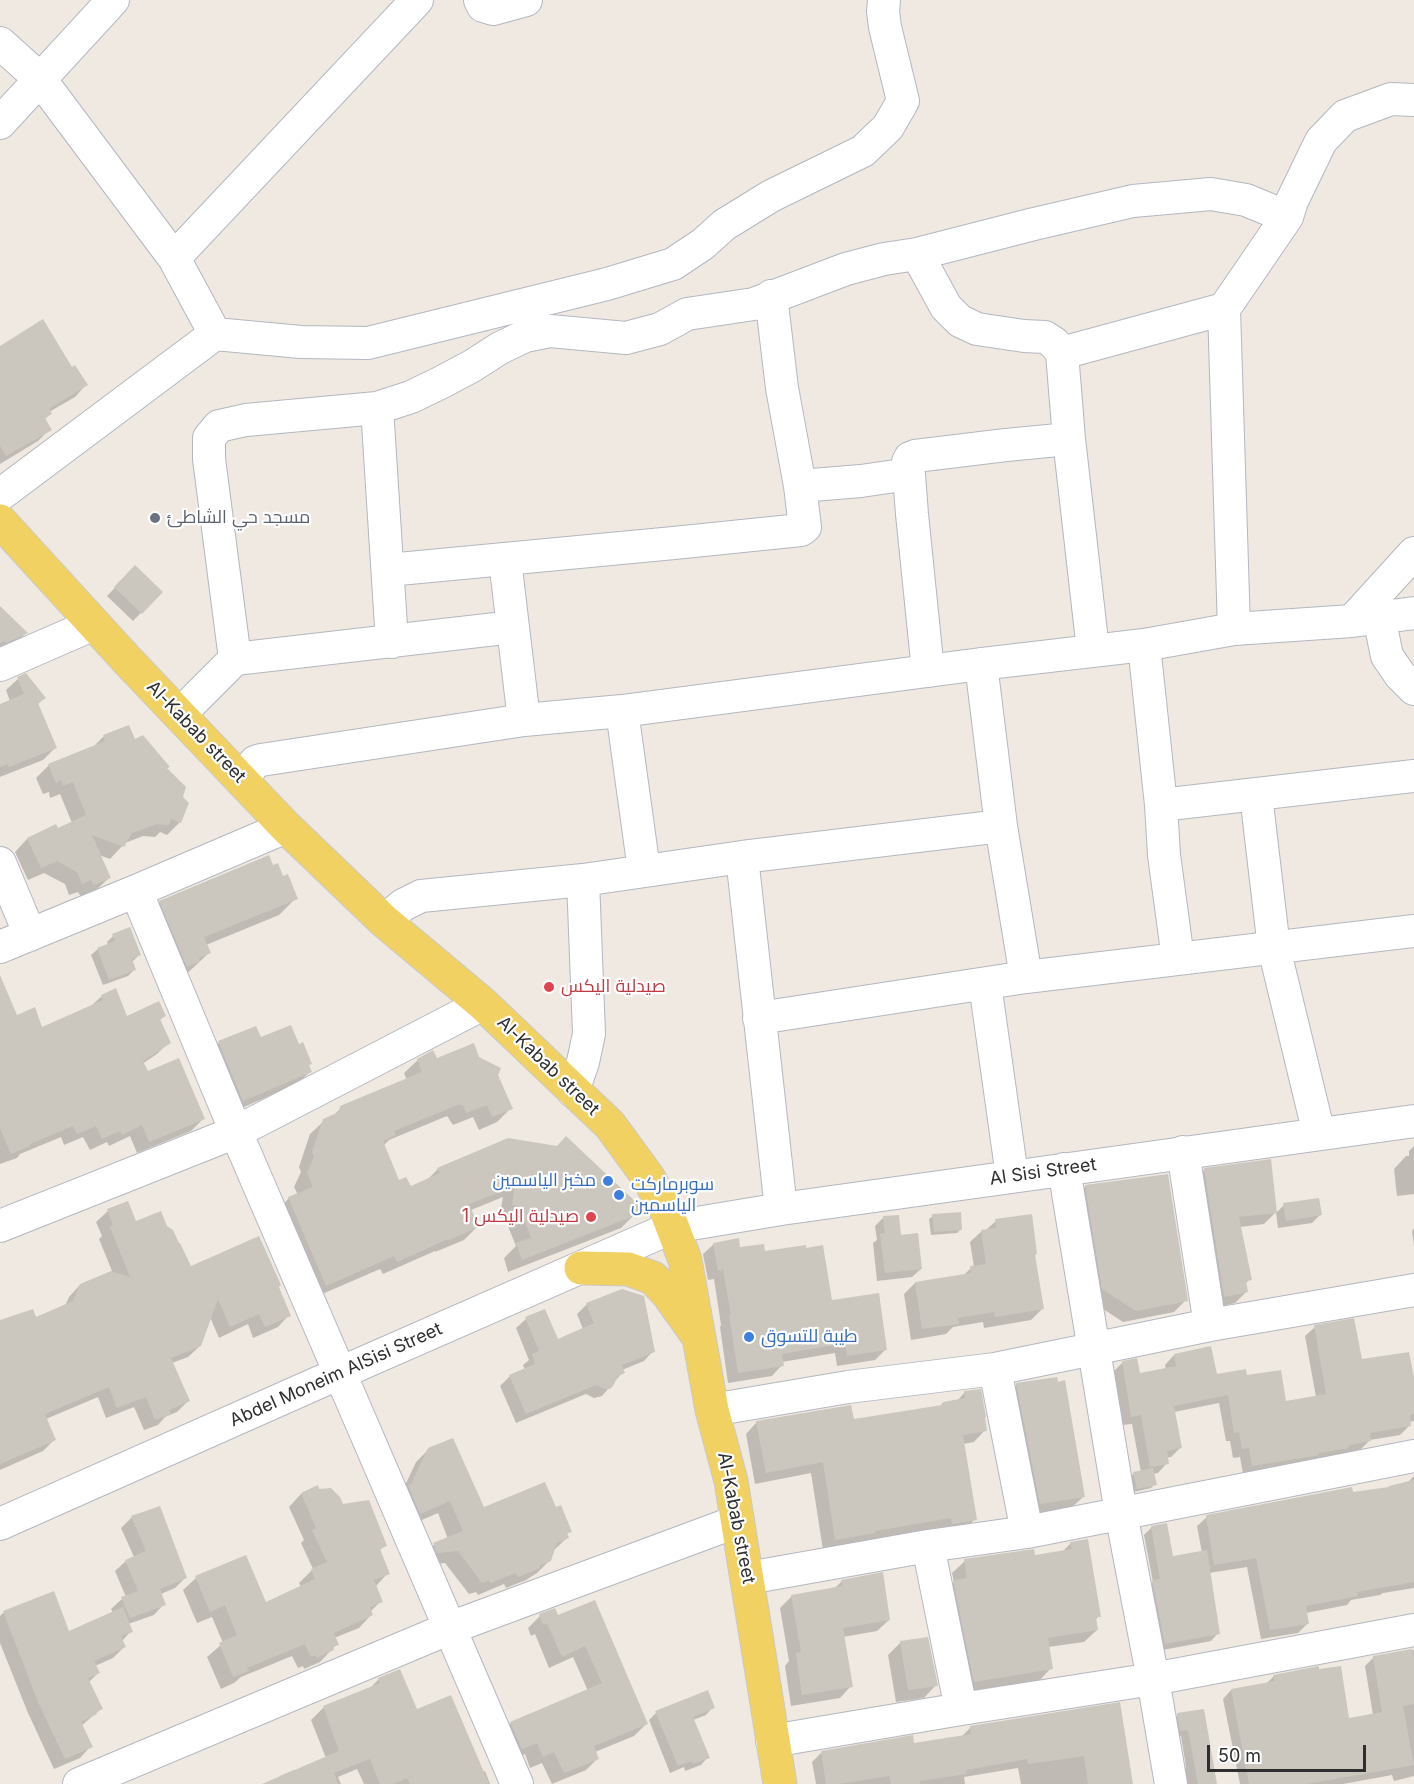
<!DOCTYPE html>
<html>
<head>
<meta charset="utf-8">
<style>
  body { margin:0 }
  #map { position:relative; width:1414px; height:1784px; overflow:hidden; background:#efe9e1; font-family:Inter,sans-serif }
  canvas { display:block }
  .scale { position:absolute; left:1207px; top:1745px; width:159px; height:27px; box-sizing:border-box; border:3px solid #2e2e2e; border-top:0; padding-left:8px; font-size:18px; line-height:21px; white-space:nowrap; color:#2e2e2e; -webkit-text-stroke:4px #fff; paint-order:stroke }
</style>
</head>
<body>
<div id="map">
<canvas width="1414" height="1784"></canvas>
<div class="scale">50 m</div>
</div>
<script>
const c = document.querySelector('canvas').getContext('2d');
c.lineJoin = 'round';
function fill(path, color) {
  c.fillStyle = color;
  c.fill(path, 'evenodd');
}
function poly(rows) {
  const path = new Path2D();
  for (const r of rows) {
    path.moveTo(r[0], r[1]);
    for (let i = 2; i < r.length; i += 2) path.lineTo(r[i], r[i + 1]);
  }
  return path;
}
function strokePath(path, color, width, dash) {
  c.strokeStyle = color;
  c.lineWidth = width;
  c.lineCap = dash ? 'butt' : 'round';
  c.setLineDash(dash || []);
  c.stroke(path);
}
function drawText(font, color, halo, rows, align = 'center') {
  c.font = font + ' Inter,Cairo,sans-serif';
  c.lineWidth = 4.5;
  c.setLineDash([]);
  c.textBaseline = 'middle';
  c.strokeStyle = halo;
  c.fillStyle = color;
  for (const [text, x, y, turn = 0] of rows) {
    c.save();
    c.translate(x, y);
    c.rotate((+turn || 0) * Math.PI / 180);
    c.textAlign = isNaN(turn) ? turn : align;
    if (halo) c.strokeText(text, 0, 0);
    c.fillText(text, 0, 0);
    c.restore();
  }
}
fill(poly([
  [0,348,71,369,86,385,75,397,49,412,50,414,44,420,50,429,38,441,0,464],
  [135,567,161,592,133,621,107,596],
  [0,608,26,633,15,644,0,650],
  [18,679,44,698,37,705,55,748,43,760,0,777,0,706,10,701,6,690],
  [128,727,134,741,168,767,166,769,181,797,180,822,167,835,160,832,155,837,143,836,125,843,110,859,99,855,109,878,96,890,81,897,78,892,69,895,65,884,44,873,28,880,15,852,27,839,55,826,57,830,72,823,60,794,50,798,49,792,43,794,36,778,49,765,92,748,103,737],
  [272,867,282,878,296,898,279,915,206,945,209,953,182,978,143,919,160,902],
  [113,936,139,955,132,962,135,969,128,976,103,985,91,955,98,949,108,945,107,942],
  [102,996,126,1018,164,1016,159,1021,169,1042,157,1054,142,1064,147,1073,203,1119,191,1131,137,1153,130,1136,109,1146,107,1142,90,1150,83,1137,64,1145,61,1137,20,1154,17,1158,0,1164,0,1004,16,1017,41,1029,91,1006],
  [260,1039,308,1066,310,1072,297,1084,230,1113,206,1055,219,1043],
  [478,1058,497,1075,511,1108,497,1122,479,1130,473,1117,453,1125,447,1116,389,1140,383,1146,398,1182,410,1188,427,1180,438,1169,508,1139,635,1214,621,1228,508,1272,504,1258,516,1246,505,1219,499,1218,503,1197,471,1210,477,1227,464,1240,435,1252,435,1251,383,1274,380,1269,313,1298,276,1212,289,1198,298,1195,294,1187,301,1172,299,1167,310,1134,324,1121,332,1117,341,1108,407,1080,404,1073,418,1060],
  [1414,1146,1414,1194,1397,1196,1394,1169,1406,1156,1409,1156,1409,1151],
  [1204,1170,1275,1213,1264,1224,1240,1227,1250,1279,1245,1284,1246,1292,1235,1303,1213,1308,1193,1181],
  [1086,1186,1186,1300,1174,1312,1123,1322,1091,1301,1074,1198],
  [1284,1205,1320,1215,1312,1223,1278,1228,1276,1213],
  [108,1211,135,1223,190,1268,277,1287,289,1315,278,1327,253,1338,248,1324,219,1338,210,1317,200,1346,188,1357,172,1363,188,1401,177,1412,165,1417,158,1425,144,1430,134,1407,106,1418,98,1397,46,1419,54,1440,43,1451,0,1470,0,1321,35,1319,65,1306,69,1297,80,1285,112,1271,99,1239,102,1236,96,1222],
  [933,1216,961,1229,957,1233,931,1235,929,1219],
  [883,1218,899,1236,921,1269,912,1277,877,1281,873,1243,877,1240,875,1226],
  [996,1221,1034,1256,1043,1308,1031,1320,984,1328,983,1322,953,1327,946,1334,911,1340,904,1294,915,1283,963,1276,971,1268,974,1267,970,1242,982,1231,986,1230],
  [1414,1228,1414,1247,1412,1231],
  [714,1244,764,1253,831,1302,886,1349,875,1360,837,1366,835,1353,782,1362,782,1365,772,1376,728,1383,720,1327,721,1325,714,1279,708,1280,703,1254],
  [587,1304,653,1351,644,1361,622,1370,623,1372,602,1396,594,1398,586,1394,516,1423,500,1386,510,1376,525,1370,523,1365,529,1360,516,1328,526,1319,557,1341,583,1329,577,1314],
  [1315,1327,1360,1361,1414,1377,1414,1421,1409,1422,1410,1425,1400,1435,1370,1440,1360,1450,1343,1453,1338,1457,1243,1474,1240,1457,1233,1458,1230,1441,1226,1441,1219,1403,1174,1412,1180,1448,1171,1457,1166,1458,1167,1463,1158,1473,1153,1474,1155,1484,1151,1488,1133,1492,1130,1478,1133,1474,1141,1472,1132,1424,1122,1425,1113,1372,1122,1363,1139,1375,1166,1370,1165,1365,1174,1355,1216,1376,1246,1377,1284,1402,1316,1397,1305,1336],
  [1017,1384,1083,1497,1070,1509,1027,1516,1004,1397],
  [965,1392,985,1430,974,1442,963,1444,975,1519,964,1531,940,1529,865,1541,862,1544,823,1550,811,1473,755,1484,746,1434,757,1422,852,1421,939,1407,943,1403,957,1401],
  [429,1449,483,1509,555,1509,570,1531,566,1535,567,1538,553,1551,550,1560,537,1573,526,1580,506,1588,504,1584,478,1595,476,1592,469,1594,445,1563,425,1565,421,1557,434,1545,448,1539,438,1513,408,1526,401,1494,416,1462],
  [1414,1476,1414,1588,1383,1593,1380,1595,1351,1600,1347,1605,1306,1613,1308,1623,1298,1633,1261,1639,1247,1567,1209,1573,1218,1633,1211,1641,1157,1651,1145,1589,1153,1582,1144,1535,1152,1527,1172,1557,1202,1553,1197,1526,1207,1517,1388,1489,1407,1483],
  [317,1487,318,1491,342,1505,385,1545,379,1551,388,1573,375,1587,381,1601,370,1612,371,1615,359,1628,334,1638,337,1644,320,1662,304,1669,303,1666,298,1668,292,1656,241,1677,234,1683,221,1689,207,1657,223,1643,212,1617,197,1623,183,1590,196,1578,245,1557,265,1604,301,1587,299,1583,313,1569,301,1543,304,1540,289,1507,301,1494],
  [159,1508,185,1578,175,1588,161,1594,164,1604,154,1615,128,1624,131,1631,122,1641,124,1647,113,1658,95,1666,98,1673,89,1682,101,1709,81,1726,91,1746,80,1758,54,1769,28,1713,0,1643,0,1616,3,1613,53,1593,68,1633,113,1613,111,1609,122,1599,126,1597,115,1571,126,1561,134,1557,121,1528,131,1518],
  [1071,1543,1099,1616,1095,1620,1097,1630,1084,1642,1048,1647,1051,1668,1039,1681,962,1693,942,1594,954,1582,952,1573,965,1561,1034,1557,1062,1552],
  [842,1581,889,1620,877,1631,843,1637,851,1686,840,1698,791,1706,785,1666,789,1661,780,1608,792,1596,834,1589],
  [594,1602,646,1724,634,1736,595,1752,598,1758,586,1770,552,1784,542,1763,530,1768,525,1754,510,1760,499,1735,511,1723,588,1691,573,1657,549,1668,535,1634,531,1636,528,1628,540,1616,554,1610,557,1617],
  [901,1642,936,1685,924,1698,896,1702,888,1655],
  [1414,1650,1414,1776,1394,1781,1392,1775,1343,1784,1240,1784,1223,1699,1231,1690,1266,1684,1274,1676,1348,1720,1373,1715,1365,1666,1374,1657],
  [379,1679,417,1711,483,1773,485,1771,490,1784,364,1784,357,1769,338,1777,341,1784,271,1784,280,1776,294,1770,295,1772,326,1758,311,1720,323,1708,368,1690],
  [1119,1704,1132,1784,1021,1784,1018,1768,964,1777,965,1784,816,1784,812,1762,822,1752,912,1744,961,1737,971,1727],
  [713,1707,706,1715,693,1720,708,1757,701,1765,685,1771,684,1767,670,1773,649,1720,656,1713],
  [1203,1710,1216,1784,1181,1784,1180,1774,1186,1767,1181,1736,1173,1738,1171,1722,1178,1715]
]), '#0003');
fill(poly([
  [43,319,72,367,75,365,88,385,49,409,52,414,45,418,52,430,6,456,0,446,0,346],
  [135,565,163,592,142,614,114,587],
  [0,606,28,633,6,643,5,641,0,643],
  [26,673,46,698,38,703,57,748,9,767,8,764,0,767,0,704,24,694,17,677],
  [129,725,135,739,143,735,170,767,167,768,186,787,183,797,189,803,181,823,171,819,169,825,157,824,132,833,124,847,92,835,111,878,94,885,91,880,82,884,77,872,57,861,41,868,27,838,56,824,58,828,86,815,73,782,63,786,61,780,56,783,48,764,105,741,103,735],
  [269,855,273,865,278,863,283,876,288,874,298,899,204,937,211,953,199,958,200,961,187,967,159,901],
  [130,927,141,955,132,959,136,970,109,980,97,948,115,941,112,934],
  [0,975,17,1015,35,1007,42,1027,103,1000,101,995,116,988,127,1016,159,1001,166,1016,160,1019,171,1043,143,1061,148,1071,179,1058,205,1119,149,1142,142,1125,122,1135,120,1131,102,1139,96,1126,77,1134,73,1126,30,1144,30,1146,11,1154,0,1128],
  [291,1025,299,1044,303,1042,312,1064,309,1065,312,1072,243,1101,218,1041,256,1026,261,1037],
  [474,1043,479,1057,501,1068,498,1075,513,1109,492,1117,487,1105,466,1113,463,1105,461,1106,460,1104,394,1131,396,1135,383,1141,399,1180,406,1177,411,1186,440,1173,437,1168,508,1138,557,1146,566,1136,640,1206,636,1215,522,1260,516,1243,531,1238,519,1206,512,1205,515,1186,469,1204,479,1227,449,1240,448,1239,397,1262,394,1256,326,1286,288,1197,313,1187,307,1173,314,1157,312,1152,323,1119,339,1112,340,1106,422,1072,417,1059,433,1050,437,1058],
  [1271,1159,1277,1213,1239,1217,1252,1280,1246,1281,1248,1292,1224,1297,1204,1168],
  [1168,1174,1188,1301,1136,1311,1102,1289,1085,1185],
  [1319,1198,1322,1215,1286,1221,1283,1203],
  [128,1201,136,1221,161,1211,167,1226,173,1230,179,1243,180,1243,191,1266,259,1236,281,1285,279,1287,291,1316,265,1327,259,1314,230,1327,218,1299,201,1346,171,1358,190,1401,169,1410,171,1414,155,1420,146,1397,117,1408,109,1387,45,1414,56,1440,0,1464,0,1320,33,1309,36,1317,73,1301,80,1284,111,1271,130,1277,110,1227,113,1225,107,1209],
  [961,1212,962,1230,934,1232,932,1214],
  [1032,1214,1037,1254,1035,1255,1044,1309,995,1317,994,1312,958,1318,959,1324,922,1329,915,1282,971,1273,970,1266,986,1264,981,1230,996,1228,995,1219],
  [899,1215,901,1235,918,1233,922,1269,885,1273,880,1234,885,1233,883,1216],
  [739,1238,740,1247,764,1244,765,1251,806,1245,806,1248,823,1245,832,1300,879,1293,887,1350,847,1356,845,1343,782,1354,784,1366,738,1373,729,1315,731,1315,723,1269,718,1271,713,1243],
  [622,1289,644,1296,655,1352,622,1365,625,1373,618,1376,613,1386,610,1389,605,1389,596,1385,526,1414,509,1375,535,1364,532,1354,539,1351,525,1317,545,1309,558,1339,594,1323,586,1303],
  [1354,1318,1362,1359,1409,1352,1414,1377,1414,1414,1410,1415,1411,1426,1370,1433,1371,1441,1349,1445,1349,1448,1319,1453,1319,1455,1252,1466,1249,1448,1242,1449,1239,1432,1234,1433,1228,1395,1174,1406,1182,1448,1167,1451,1169,1464,1150,1467,1141,1415,1131,1417,1122,1361,1137,1358,1140,1373,1176,1366,1174,1354,1211,1346,1217,1374,1246,1369,1247,1375,1281,1370,1286,1401,1326,1394,1314,1325],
  [1057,1377,1058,1382,1065,1380,1085,1497,1040,1504,1016,1383],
  [981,1389,986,1417,985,1417,987,1431,963,1435,977,1520,952,1524,951,1518,875,1531,875,1533,835,1540,823,1462,766,1473,756,1421,851,1405,854,1419,942,1405,943,1402,965,1398,964,1391],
  [453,1438,484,1507,545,1482,556,1507,561,1505,572,1532,567,1533,569,1538,557,1543,551,1561,539,1566,540,1568,518,1577,516,1573,490,1583,489,1580,482,1583,458,1551,437,1553,433,1543,463,1531,450,1501,420,1514,408,1485,411,1484,428,1448],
  [1153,1468,1157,1485,1137,1489,1133,1472],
  [1414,1480,1414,1582,1357,1592,1358,1596,1306,1606,1309,1624,1270,1630,1256,1558,1214,1565,1206,1515,1352,1487,1353,1492,1389,1487,1389,1486],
  [318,1485,319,1489,331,1488,340,1497,343,1504,369,1500,387,1546,380,1549,390,1574,374,1580,383,1602,370,1607,373,1615,334,1633,339,1645,333,1647,334,1650,317,1658,316,1655,311,1657,305,1644,247,1668,249,1671,233,1677,219,1643,237,1635,225,1605,210,1612,195,1576,246,1555,266,1602,315,1579,311,1569,327,1562,312,1530,316,1528,301,1493],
  [160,1506,187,1578,160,1589,166,1605,130,1618,121,1597,138,1591,125,1560,146,1551,131,1516],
  [1167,1523,1173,1556,1207,1550,1220,1634,1165,1644,1152,1580,1160,1579,1151,1526],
  [1088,1539,1101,1617,1096,1617,1098,1630,1048,1638,1053,1669,974,1682,953,1580,967,1578,964,1559,1034,1549,1035,1555,1072,1549,1070,1542],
  [883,1572,890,1620,843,1628,853,1687,802,1695,796,1653,801,1652,791,1595,842,1586,841,1580],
  [54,1591,69,1631,123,1607,133,1632,121,1636,126,1647,94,1661,100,1673,88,1678,103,1709,96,1712,97,1714,81,1722,93,1747,65,1759,38,1702,3,1611],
  [595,1600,648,1724,594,1746,599,1759,564,1773,554,1752,543,1757,537,1743,522,1749,510,1722,602,1683,585,1646,562,1657,547,1623,543,1625,539,1614,555,1608,558,1615],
  [928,1637,938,1686,908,1690,900,1641],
  [1412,1649,1414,1658,1414,1704,1403,1706,1414,1765,1307,1784,1249,1784,1231,1689,1275,1681,1273,1675,1319,1666,1319,1669,1341,1666,1349,1718,1382,1712,1373,1656],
  [400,1669,417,1709,451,1695,489,1784,410,1784,407,1778,394,1784,380,1784,370,1759,334,1773,338,1784,262,1784,339,1751,323,1706,380,1683,378,1678],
  [708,1690,715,1708,693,1717,710,1758,693,1764,691,1761,678,1766,655,1711],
  [1120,1702,1133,1784,1088,1784,1084,1756,1028,1764,1027,1759,966,1770,967,1774,920,1781,920,1784,891,1784,889,1776,839,1784,826,1784,821,1751,913,1735,914,1743,971,1734,970,1726],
  [1204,1709,1217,1784,1198,1784,1188,1730,1180,1731,1177,1713]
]), '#cbc7bf');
const minor = poly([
  [480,0,483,6,493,9,526,0],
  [0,43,40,79,174,258,215,334],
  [0,123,113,0],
  [917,254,946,307,960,321,977,329,1024,336,1045,337,1054,343,1062,353,1069,439,1093,650],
  [174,258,417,0],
  [1062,353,1224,309],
  [377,408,392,642],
  [800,486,861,481,909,474],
  [0,495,215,334,301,342,368,343,607,284,673,264,703,244,724,225,771,196,863,151,888,127,903,101,885,27,883,11,884,0],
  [505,560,524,720],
  [388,570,674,543,801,530,805,527,800,486,782,388,771,296],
  [1379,617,1387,656,1400,675,1414,689],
  [1352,621,1414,553],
  [1234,629,1224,309,1287,217,1292,201,1321,141,1345,116,1391,99,1414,100],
  [1144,645,1161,805,1164,855,1178,959],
  [235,659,513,627],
  [981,664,1001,826,1026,977],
  [0,665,94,624],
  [928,671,912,514,908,462,910,458,915,456,1006,445,1069,439],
  [622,711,644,870],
  [180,714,235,659,209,459,209,438,219,426,246,420,377,408,411,397,440,383,472,366,500,348,525,336,550,331,626,338,660,329,687,314,754,304,846,269,884,259,917,254,1034,224,1133,201,1211,194,1246,200,1287,217],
  [242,780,255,762,261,760,524,720,622,711,981,664,1144,645,1234,629,1352,621,1414,613],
  [1256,795,1274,948,1319,1134],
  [1161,805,1414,776],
  [742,857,781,1209],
  [0,863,30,935],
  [136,891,236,1132,517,1784],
  [384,921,403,905,421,896,583,880,742,857,1001,826],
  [0,947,136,891,286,827],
  [985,984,1012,1176],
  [759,1018,1026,977,1414,931],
  [573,1091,583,1062,589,1034,583,880],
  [1183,1152,1210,1325],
  [1064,1169,1121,1513,1153,1679,1171,1784],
  [0,1226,236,1132,483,1004],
  [995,1369,1027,1532],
  [712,1410,848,1387,995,1369,1210,1325,1414,1290],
  [0,1524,340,1373,673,1227,781,1209,1414,1121],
  [928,1546,961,1709],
  [748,1578,928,1546,1027,1532,1414,1456],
  [772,1741,961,1709,1153,1679,1414,1630],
  [79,1784,450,1628,738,1521]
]);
const major = poly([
  [0,521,127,660,286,827,384,921,483,1004,610,1125,648,1177,666,1210,685,1260,712,1410,731,1481,780,1784],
  [581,1268,628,1269,653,1278,668,1294,695,1332]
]);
strokePath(minor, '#b4b7c1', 34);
strokePath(major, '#c9c9c9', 35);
strokePath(minor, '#fff', 32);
strokePath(major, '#f2d163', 33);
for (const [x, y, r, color] of [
  [155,518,6,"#6b7280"],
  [549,987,6,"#e0444e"],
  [608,1181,6,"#3f7fe0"],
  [619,1195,6,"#3f7fe0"],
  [591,1217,6,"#e0444e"],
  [749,1337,6,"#3f7fe0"]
]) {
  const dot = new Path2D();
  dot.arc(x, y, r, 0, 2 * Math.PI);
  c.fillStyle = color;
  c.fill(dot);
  strokePath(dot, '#fff', 2);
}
drawText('18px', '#5b616d', '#fff', [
  ["مسجد حي الشاطئ",167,518]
], 'left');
drawText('18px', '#2e2e2e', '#fff', [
  ["Al-Kabab street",196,732,46],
  ["Al-Kabab street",548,1066,44],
  ["Al Sisi Street",1043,1172,-8],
  ["Abdel Moneim AlSisi Street",336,1375,-24],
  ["Al-Kabab street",736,1518,79]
]);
drawText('18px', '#be3a42', '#fff', [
  ["صيدلية اليكس",561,987],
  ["صيدلية اليكس 1",579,1217,"right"]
], 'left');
drawText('18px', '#366cbe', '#fff', [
  ["مخبز الياسمين",596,1181,"right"],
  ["سوبرماركت",631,1185],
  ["الياسمين",631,1206],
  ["طيبة للتسوق",761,1337]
], 'left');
</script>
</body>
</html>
